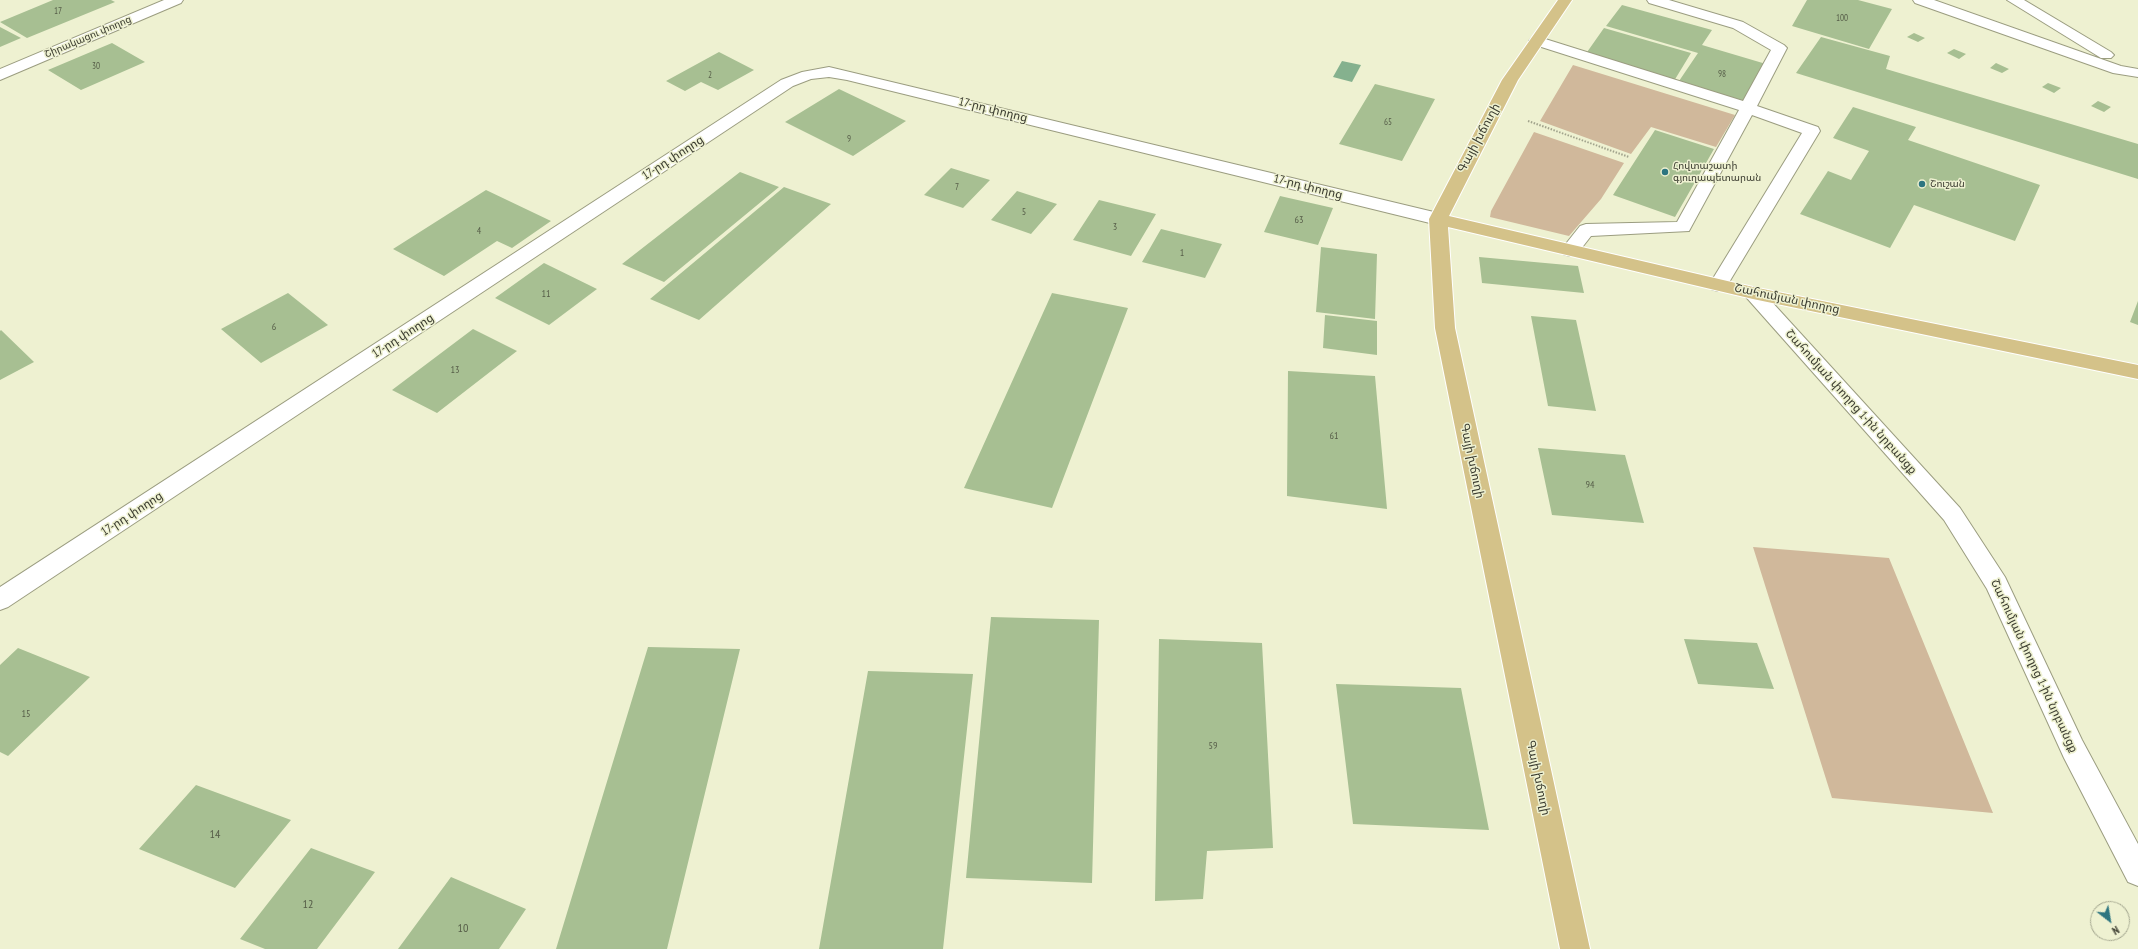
<!DOCTYPE html>
<html>
<head>
<meta charset="utf-8">
<style>
  body { margin:0 }
  #map { position:relative; width:2138px; height:949px; overflow:hidden; background:#eef1d1; font-family:"PT Sans Narrow",sans-serif }
  canvas { display:block }
  .north { position:absolute; left:2090px; top:901px; width:40px; height:40px; box-sizing:border-box; background:#eef1d1; border:1px solid #a6a991; border-radius:50%; rotate:149deg; font-size:11px; font-weight:700; line-height:16px; text-align:center; color:#3b3c30 }
  .north::after { content:''; display:block; margin:auto; width:14px; height:18px; background:#2d7580; clip-path:polygon(50% 0,100% 100%,50% 72%,0 100%) }
</style>
</head>
<body>
<div id="map">
<canvas width="2138" height="949"></canvas>
<div class="north">N</div>
</div>
<script>
const c = document.querySelector('canvas').getContext('2d');
c.lineJoin = 'round';
function fill(path, color) {
  c.fillStyle = color;
  c.fill(path, 'evenodd');
}
function poly(rows) {
  const path = new Path2D();
  for (const r of rows) {
    path.moveTo(r[0], r[1]);
    for (let i = 2; i < r.length; i += 2) path.lineTo(r[i], r[i + 1]);
  }
  return path;
}
function strokePath(path, color, width, dash) {
  c.strokeStyle = color;
  c.lineWidth = width;
  c.lineCap = dash ? 'butt' : 'round';
  c.setLineDash(dash || []);
  c.stroke(path);
}
function drawText(font, color, halo, rows, align = 'center') {
  c.font = font + ' "PT Sans Narrow","Noto Sans Armenian",sans-serif';
  c.lineWidth = 3;
  c.setLineDash([]);
  c.textBaseline = 'middle';
  c.strokeStyle = halo;
  c.fillStyle = color;
  for (const [text, x, y, turn = 0] of rows) {
    c.save();
    c.translate(x, y);
    c.rotate((+turn || 0) * Math.PI / 180);
    c.textAlign = isNaN(turn) ? turn : align;
    if (halo) c.strokeText(text, 0, 0);
    c.fillText(text, 0, 0);
    c.restore();
  }
}
fill(poly([
  [1573,65,1735,115,1716,147,1651,127,1631,154,1540,121],
  [1534,132,1624,163,1601,199,1569,236,1490,217,1491,211],
  [1753,547,1889,558,1993,813,1832,798]
]), '#d0b89b');
fill(poly([
  [1342,61,1361,65,1352,82,1333,77]
]), '#85b18e');
fill(poly([
  [53,0,111,0,115,2,27,38,0,22],
  [1807,0,1858,0,1892,9,1869,49,1792,26],
  [1622,5,1712,30,1702,45,1766,64,1742,104,1677,84,1698,53,1606,26],
  [0,27,21,38,0,47],
  [1604,28,1691,53,1674,81,1585,55],
  [1914,33,1925,38,1918,42,1907,37],
  [1821,37,1890,56,1886,69,2138,144,2138,179,1796,73],
  [112,43,145,62,81,90,48,70],
  [1954,49,1966,54,1959,59,1947,53],
  [719,52,754,70,718,90,701,82,685,91,666,81],
  [1996,63,2009,69,2002,73,1990,68],
  [2048,83,2061,88,2054,93,2042,87],
  [1375,84,1435,99,1402,161,1339,144],
  [839,89,906,121,853,156,785,122],
  [2098,101,2111,107,2104,112,2091,106],
  [1853,107,1916,127,1908,140,2040,185,2015,241,1914,205,1890,248,1800,214,1828,171,1851,180,1869,151,1833,138],
  [1655,130,1714,149,1675,217,1613,195],
  [951,168,990,180,963,208,924,195],
  [740,172,779,187,664,282,622,264],
  [784,187,831,204,699,320,650,299],
  [486,190,551,221,512,248,497,241,444,276,393,249],
  [1017,191,1057,204,1031,234,991,220],
  [1280,196,1333,208,1318,245,1264,232],
  [1099,200,1156,214,1131,256,1073,240],
  [1161,229,1222,244,1205,278,1142,262],
  [1321,247,1377,254,1375,319,1316,312],
  [1479,257,1578,266,1584,293,1482,283],
  [544,263,597,289,549,325,495,298],
  [288,293,328,325,261,363,221,329],
  [1052,293,1128,308,1052,508,964,488],
  [2138,301,2138,325,2130,322],
  [1325,315,1377,321,1377,355,1323,348],
  [1531,316,1576,320,1596,411,1548,406],
  [473,329,517,351,437,413,392,390],
  [1,330,34,362,0,380,0,331],
  [1288,371,1375,376,1387,509,1287,496],
  [1538,448,1625,455,1644,523,1552,515],
  [991,617,1099,620,1092,883,966,878],
  [1159,639,1262,643,1273,848,1207,851,1203,899,1155,901],
  [1684,639,1757,643,1774,689,1698,684],
  [648,647,740,649,667,949,556,949],
  [18,648,90,677,8,756,0,752,0,665],
  [868,671,973,674,943,949,819,949],
  [1336,684,1461,688,1489,830,1353,824],
  [196,785,291,820,235,888,139,849],
  [311,848,375,872,317,949,265,949,240,939],
  [451,877,526,909,499,949,398,949]
]), '#a7bf92');
const minor = poly([
  [164,0,183,0,181,3,0,80,0,69,164,0],
  [1647,0,1669,0,1743,22,1784,45,1787,48,1757,106,1818,127,1820,131,1725,289,1718,291,1711,289,1709,285,1802,133,1752,115,1689,231,1591,236,1577,254,1570,256,1563,254,1561,250,1580,226,1586,224,1677,222,1739,110,1532,44,1529,41,1532,38,1542,38,1743,101,1771,50,1733,28,1649,3,1647,0],
  [1913,0,1934,0,2121,66,2138,69,2138,77,2113,73,1915,3,1913,0],
  [2007,0,2024,0,2111,52,2114,55,2111,58,2101,58,2007,0],
  [829,67,1438,213,1444,215,1447,219,1444,223,1438,225,847,80,829,77,811,79,793,86,8,607,0,610,0,587,781,80,802,72,829,67],
  [1753,287,1760,289,1960,508,2005,577,2082,740,2138,844,2138,886,2128,882,2064,758,1987,589,1944,520,1746,297,1743,293,1746,289,1753,287]
]);
const major = poly([
  [1558,0,1572,0,1518,80,1449,216,1753,287,2138,365,2138,379,1753,299,1448,227,1455,328,1590,949,1560,949,1435,328,1429,219,1502,80,1558,0]
]);
strokePath(minor, '#9b9d80', 2);
strokePath(major, '#fff', 2);
strokePath(poly([
  [1528,121,1629,157]
]), '#a1a38c', 2, [1.5, 1.5]);
fill(minor, '#fff');
fill(major, '#d4c289');
for (const [x, y, r, color] of [
  [1665,172,4,"#2d7580"],
  [1922,184,4,"#2d7580"]
]) {
  const dot = new Path2D();
  dot.arc(x, y, r, 0, 2 * Math.PI);
  c.fillStyle = color;
  c.fill(dot);
  strokePath(dot, '#eef1d1', 1.5);
}
drawText('9px', '#565d48', null, [
  ["17",58,11],
  ["100",1842,18],
  ["30",96,66],
  ["98",1722,74],
  ["2",710,75],
  ["65",1388,122],
  ["9",849,139],
  ["7",957,187]
]);
drawText('10px', '#3b3c30', '#eef1d1', [
  ["Շիրակացու փողոց",88,37,-23]
]);
drawText('10px', '#3b3c30', '#eef1d1', [
  ["Հովտաշատի",1673,166],
  ["գյուղապետարան",1673,178],
  ["Շուշան",1930,184]
], 'left');
drawText('10px', '#565d48', null, [
  ["5",1024,212],
  ["63",1299,220],
  ["3",1115,227],
  ["4",479,231],
  ["1",1182,253],
  ["11",546,294],
  ["6",274,327],
  ["13",455,370],
  ["61",1334,436],
  ["94",1590,485],
  ["15",26,714],
  ["59",1213,746]
]);
drawText('12px', '#3b3c30', '#eef1d1', [
  ["17-րդ փողոց",993,110,14],
  ["Գայի խճուղի",1479,138,-62],
  ["17-րդ փողոց",673,158,-33],
  ["17-րդ փողոց",1308,187,14],
  ["Շահումյան փողոց",1787,299,12],
  ["17-րդ փողոց",403,336,-33],
  ["Շահումյան փողոց 1-ին նրբանցք",1851,402,48],
  ["Գայի խճուղի",1472,461,78],
  ["17-րդ փողոց",132,514,-33],
  ["Շահումյան փողոց 1-ին նրբանցք",2034,666,65],
  ["Գայի խճուղի",1538,778,78]
]);
drawText('12px', '#565d48', null, [
  ["14",215,835],
  ["12",308,905],
  ["10",463,929]
]);
</script>
</body>
</html>
